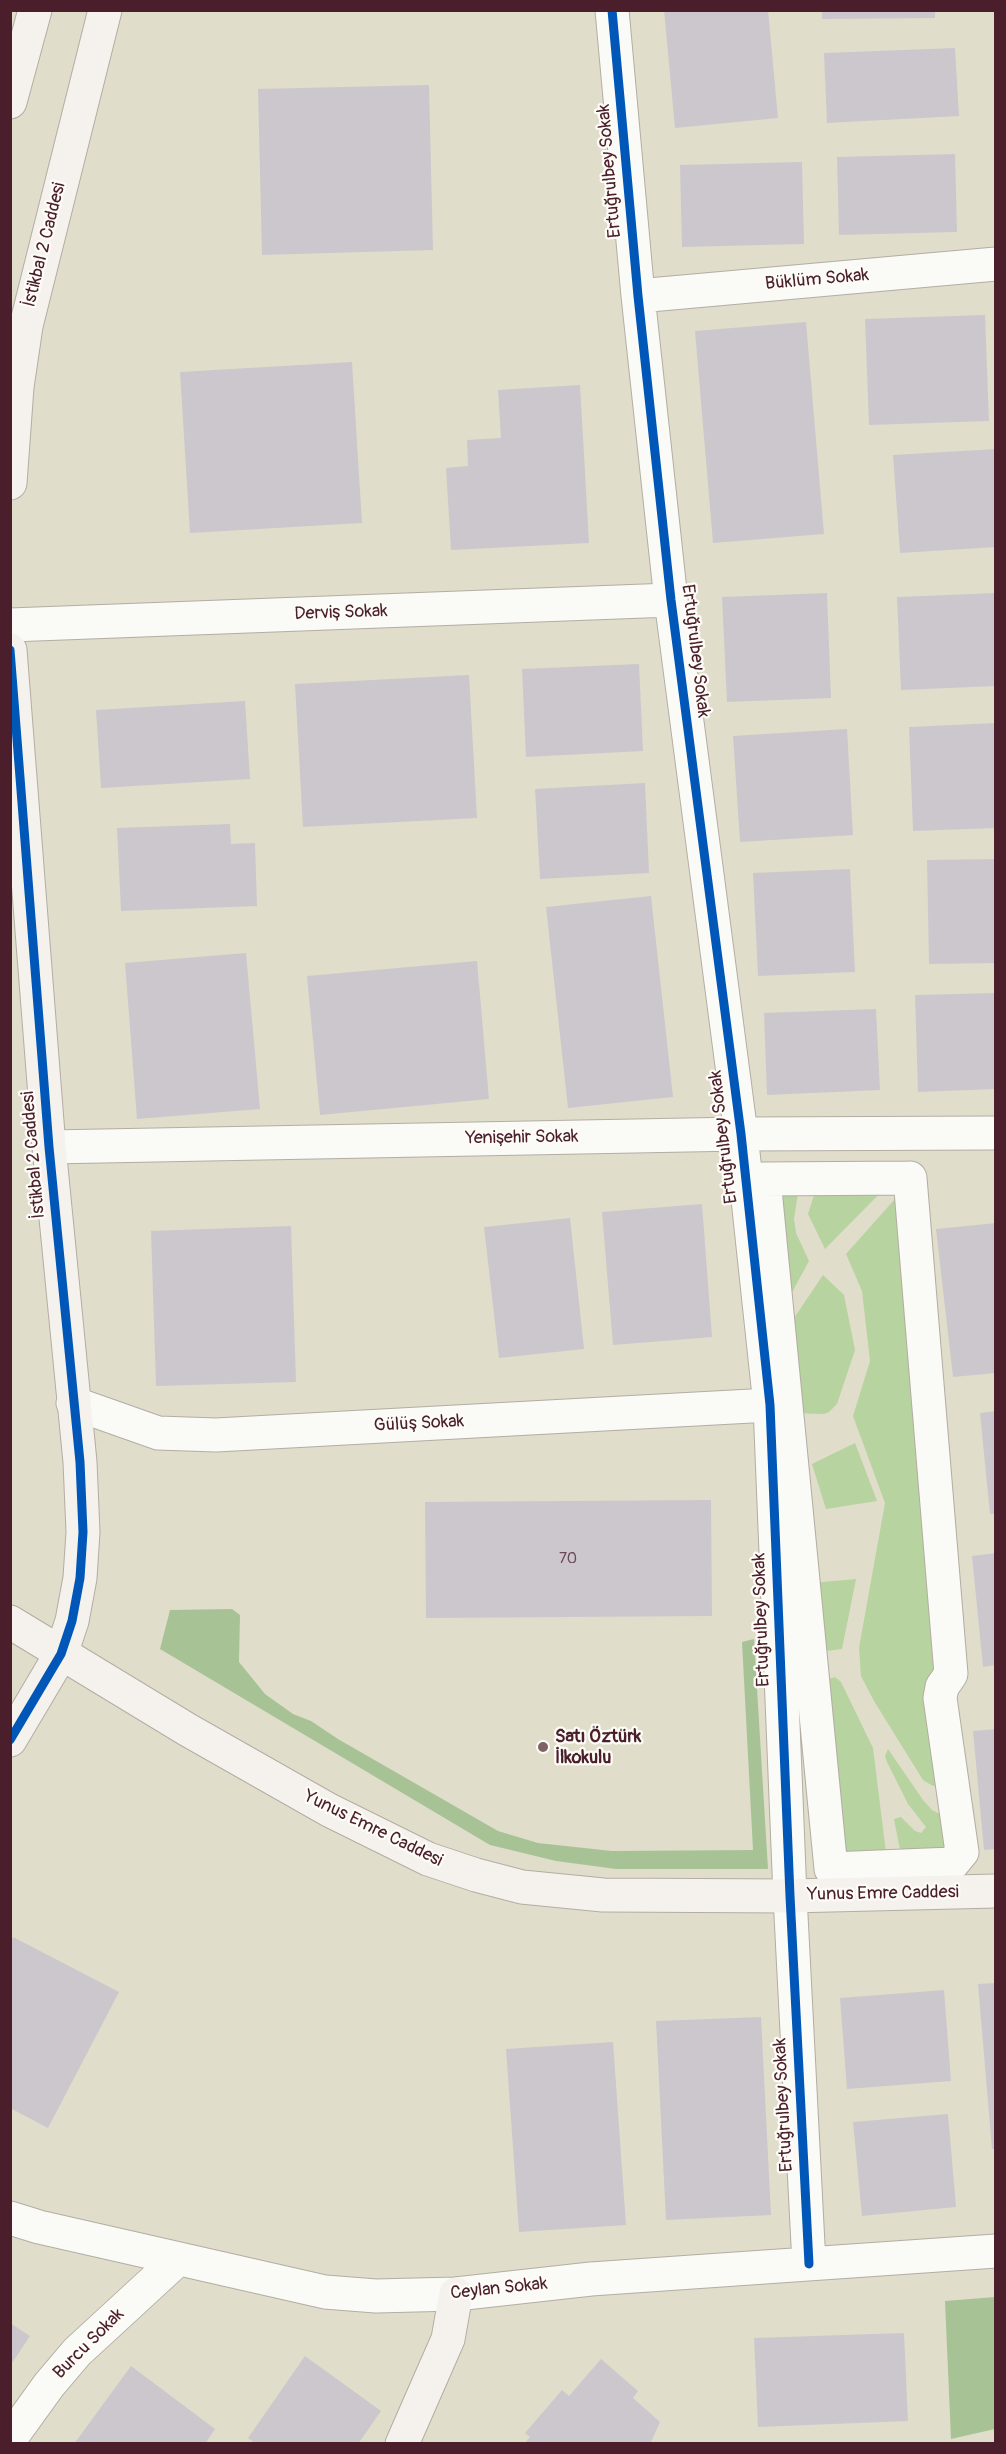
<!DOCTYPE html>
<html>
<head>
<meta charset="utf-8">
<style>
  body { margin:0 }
  #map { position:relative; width:1006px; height:2454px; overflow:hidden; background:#e1ddcb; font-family:Pangolin,sans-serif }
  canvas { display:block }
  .frame { position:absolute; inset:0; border:12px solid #4a1f2b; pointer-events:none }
</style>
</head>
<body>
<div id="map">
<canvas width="1006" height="2454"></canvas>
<div class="frame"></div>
</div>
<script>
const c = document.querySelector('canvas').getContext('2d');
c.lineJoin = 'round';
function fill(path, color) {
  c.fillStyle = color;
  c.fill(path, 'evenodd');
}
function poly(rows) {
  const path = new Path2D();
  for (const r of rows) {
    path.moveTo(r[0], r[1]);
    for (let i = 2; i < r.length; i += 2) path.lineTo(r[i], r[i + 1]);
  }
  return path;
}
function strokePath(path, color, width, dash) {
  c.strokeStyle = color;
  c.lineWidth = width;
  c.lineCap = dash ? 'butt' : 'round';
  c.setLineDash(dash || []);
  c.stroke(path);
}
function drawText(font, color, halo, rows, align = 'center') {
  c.font = font + ' Pangolin,sans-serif';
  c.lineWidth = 4.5;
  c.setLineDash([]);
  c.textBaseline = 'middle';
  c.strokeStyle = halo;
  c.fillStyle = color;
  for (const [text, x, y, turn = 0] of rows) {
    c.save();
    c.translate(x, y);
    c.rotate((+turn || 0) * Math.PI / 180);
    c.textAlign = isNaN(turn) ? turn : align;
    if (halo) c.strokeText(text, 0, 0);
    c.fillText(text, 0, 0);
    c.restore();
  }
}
fill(poly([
  [890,1183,825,1249,808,1214,816,1189],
  [769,1186,799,1186,794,1219,796,1233,809,1261,784,1307],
  [903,1190,942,1784,933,1786,923,1780,874,1701,861,1676,859,1648,885,1503,853,1416,870,1361,862,1291,846,1254],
  [823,1275,844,1295,855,1350,837,1404,829,1412,824,1414,793,1413,786,1330],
  [855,1443,877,1501,826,1509,812,1464],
  [856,1579,842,1649,818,1652,812,1583],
  [835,1677,841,1682,873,1748,887,1861,836,1865,823,1681],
  [888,1749,923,1800,932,1810,940,1814,953,1849,902,1860,894,1819,901,1817,915,1831,921,1833,926,1827,908,1804,887,1762,885,1756]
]), '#b7d39f');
fill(poly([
  [232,1609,240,1615,239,1662,265,1694,293,1714,311,1721,338,1739,498,1831,538,1843,612,1851,753,1850,742,1642,754,1639,768,1869,616,1869,556,1861,490,1845,160,1649,170,1610],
  [995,2297,995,2429,951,2439,945,2301]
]), '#a7c396');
fill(poly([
  [664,10,768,10,778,118,675,128],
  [822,10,935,10,935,18,822,19],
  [955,48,959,116,827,123,824,53],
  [429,85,433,250,262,255,258,89],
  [955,154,957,232,839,235,837,157],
  [802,162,804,244,682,247,680,165],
  [985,315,989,421,869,425,865,319],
  [806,322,824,534,713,543,695,331],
  [352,362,362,523,190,533,180,372],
  [580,385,589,543,451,550,446,468,468,466,467,440,501,438,498,390],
  [996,449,996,547,900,553,893,455],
  [827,593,831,698,727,702,722,597],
  [996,593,996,686,901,690,897,597],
  [639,664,643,751,526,757,522,669],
  [469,675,477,818,303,827,295,684],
  [245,701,250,779,101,788,96,710],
  [996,723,996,828,913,831,909,727],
  [847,729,853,835,740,842,733,736],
  [645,783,649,873,540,879,535,789],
  [230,824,231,844,255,843,257,906,121,911,117,828],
  [996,859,996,963,929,964,927,860],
  [850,869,855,972,758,976,753,873],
  [651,896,673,1097,568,1108,546,907],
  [246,953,260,1109,137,1119,125,963],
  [477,961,489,1099,320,1115,307,976],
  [996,993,996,1089,918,1092,915,995],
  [876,1009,880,1090,767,1095,764,1013],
  [702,1204,712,1337,613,1345,602,1212],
  [570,1218,584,1349,499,1358,484,1227],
  [996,1223,996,1373,953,1377,936,1229],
  [291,1226,296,1382,156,1386,151,1231],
  [996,1411,996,1514,990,1514,980,1413],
  [711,1500,712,1616,426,1618,425,1502],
  [996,1553,996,1665,983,1667,972,1556],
  [996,1729,996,1849,984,1850,973,1731],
  [13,1937,119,1992,48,2128,10,2108,10,1943],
  [996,1983,996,2149,992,2149,978,1984],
  [944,1990,951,2081,847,2089,840,1998],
  [761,2017,771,2215,666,2220,656,2021],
  [613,2042,626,2225,519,2232,506,2049],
  [948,2114,956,2207,862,2216,853,2122],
  [10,2323,30,2336,10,2366],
  [904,2333,908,2421,758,2427,754,2338],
  [305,2356,381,2411,358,2444,256,2444,248,2438],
  [601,2359,638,2391,633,2398,660,2422,650,2444,524,2444,530,2437,525,2433,562,2390,569,2396],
  [131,2366,215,2429,205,2444,74,2444]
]), '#ccc7cd');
const street = poly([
  [612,10,638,296,671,600,741,1134,770,1405,790,1896,809,2264],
  [638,296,996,264],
  [10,625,671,600],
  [49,1147,741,1134,996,1133],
  [910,1178,951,1674,942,1687,940,1698,962,1852,952,1864,831,1869,764,1179,910,1178],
  [73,1403,158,1433,216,1435,770,1405],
  [10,2218,39,2227,325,2292,376,2296,456,2294,591,2279,996,2251],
  [10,2439,49,2385,77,2352,178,2259]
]);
const secondary = poly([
  [10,102,35,10],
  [10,483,17,387,26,326,105,10],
  [10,650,49,1147,80,1462,83,1532,80,1578,72,1621,61,1654,10,1740],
  [10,1622,188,1730,329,1810,428,1859,476,1875,522,1887,603,1895,790,1896,996,1891],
  [402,2444,448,2339,456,2294]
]);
strokePath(street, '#b3ada3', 35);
strokePath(secondary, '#b3ada3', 35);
strokePath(street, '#fafaf7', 33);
strokePath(secondary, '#f5f1ed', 33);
strokePath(poly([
  [612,10,638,296,671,600,741,1134,770,1405,790,1896,809,2264],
  [10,650,49,1147,80,1462,83,1532,80,1578,72,1621,61,1654,10,1740]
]), '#0057b8', 9);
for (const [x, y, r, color] of [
  [543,1747,6,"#7f6263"]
]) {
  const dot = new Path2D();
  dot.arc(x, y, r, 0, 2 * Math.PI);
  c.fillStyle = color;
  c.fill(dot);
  strokePath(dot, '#fdfcf7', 2);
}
drawText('15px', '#6a4954', null, [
  ["70",568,1559]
]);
drawText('18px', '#4a1f2b', '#fdfcf7', [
  ["Ertuğrulbey Sokak",610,171,-95],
  ["İstikbal 2 Caddesi",45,245,-76],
  ["Büklüm Sokak",817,280,-5],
  ["Derviş Sokak",341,613,-2],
  ["Ertuğrulbey Sokak",695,651,83],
  ["Ertuğrulbey Sokak",724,1137,-97],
  ["Yenişehir Sokak",522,1138,-1],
  ["İstikbal 2 Caddesi",34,1155,-95],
  ["Gülüş Sokak",419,1424,-3],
  ["Ertuğrulbey Sokak",762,1620,-92],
  ["Yunus Emre Caddesi",373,1829,26],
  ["Yunus Emre Caddesi",883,1894,-1],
  ["Ertuğrulbey Sokak",784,2105,-93],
  ["Ceylan Sokak",499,2289,-6],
  ["Burcu Sokak",89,2344,-45]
]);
drawText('bold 18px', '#4a1f2b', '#fdfcf7', [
  ["Satı Öztürk",555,1737],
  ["İlkokulu",555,1758]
], 'left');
</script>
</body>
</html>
